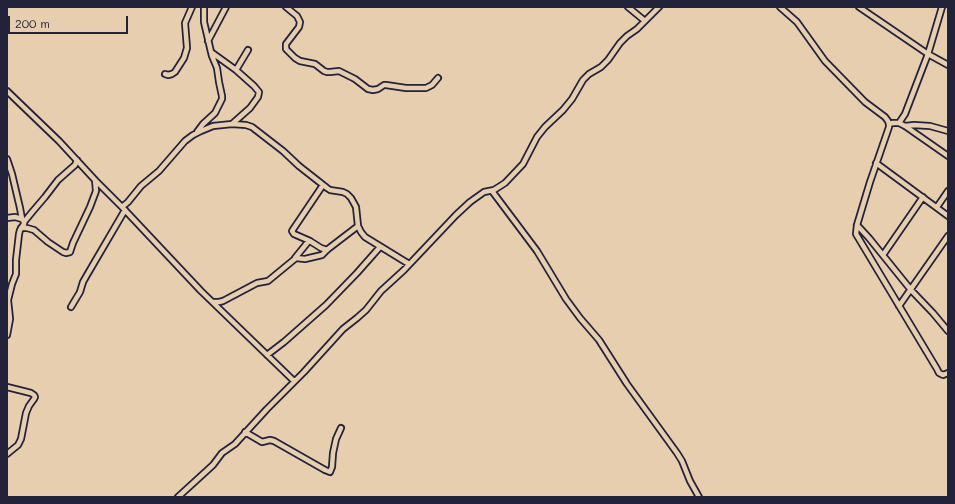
<!DOCTYPE html>
<html>
<head>
<meta charset="utf-8">
<style>
  body { margin:0 }
  #map { position:relative; width:955px; height:504px; overflow:hidden; background:#e7ceaf; font-family:Mali,sans-serif }
  canvas { display:block }
  .frame { position:absolute; inset:0; border:8px solid #22223b; pointer-events:none }
  .scale { position:absolute; left:8px; top:16px; width:120px; height:18px; box-sizing:border-box; border:2px solid #22223b; border-top:0; padding-left:5px; font-size:12px; line-height:14px; white-space:nowrap; color:#22223b; -webkit-text-stroke:3px #e7ceaf; paint-order:stroke }
</style>
</head>
<body>
<div id="map">
<canvas width="955" height="504"></canvas>
<div class="frame"></div>
<div class="scale">200 m</div>
</div>
<script>
const c = document.querySelector('canvas').getContext('2d');
c.lineJoin = 'round';
function poly(rows) {
  const path = new Path2D();
  for (const r of rows) {
    path.moveTo(r[0], r[1]);
    for (let i = 2; i < r.length; i += 2) path.lineTo(r[i], r[i + 1]);
  }
  return path;
}
function strokePath(path, color, width, dash) {
  c.strokeStyle = color;
  c.lineWidth = width;
  c.lineCap = dash ? 'butt' : 'round';
  c.setLineDash(dash || []);
  c.stroke(path);
}
const minor = poly([
  [204,7,204,22,211,52,236,70,254,86,259,92,258,97,250,108,232,124],
  [286,7,297,16,300,22,299,27,286,44,286,49,295,58,300,61,315,64,324,71,327,72,330,72,339,71,355,79,368,89,373,90,378,89,384,85,386,85,406,88,426,88,432,85,438,78],
  [628,7,645,21],
  [780,7,797,22,825,61,865,102,885,117,888,121,889,124,889,127,870,182,857,225,856,234,937,369,939,373,943,375,948,373],
  [859,7,928,54,948,65],
  [208,41,226,7],
  [236,70,248,50],
  [165,74,168,75,172,74,175,72,184,58,187,48,185,23,192,7],
  [7,91,59,141,95,180,122,207,201,291,294,381],
  [899,123,905,114,928,54,942,7],
  [889,124,893,123,899,123,905,126,948,156],
  [905,126,914,125,930,126,948,131],
  [197,132,203,124,215,113,222,99,222,96,219,82,217,68,212,56,211,52],
  [7,159,12,174,20,208,22,219,24,222,24,224,20,230,19,234,16,260,16,274,12,284,8,300,10,319,7,335],
  [876,163,948,216],
  [492,191,537,251,566,299,580,318,599,340,627,384,677,453,682,461,690,481,699,497],
  [122,207,128,202,141,186,159,171,185,141,193,135,201,131,213,126,232,124,246,125,252,127,283,151,299,166,327,188,330,190,343,192,347,194,351,198,356,207,358,226,361,232,365,237,409,264],
  [937,207,948,191],
  [7,218,15,217,22,219],
  [24,222,33,211,45,197,58,180,75,165,77,160],
  [857,225,869,238,911,290,933,313,948,331],
  [21,228,27,228,34,230,48,242,63,252,66,253,70,252,73,243,90,207,96,191,95,180],
  [310,241,294,234,292,231,323,185],
  [883,255,923,197],
  [295,258,308,242,310,241,321,248,327,250],
  [213,302,219,302,223,301,257,283,268,281,296,258,305,259,322,255,328,249,358,226],
  [899,306,948,236],
  [71,307,80,292,83,282,87,275,125,210],
  [267,355,284,342,326,305,357,273,380,247],
  [7,387,31,393,34,395,35,397,34,399,29,406,26,413,21,439,18,445,7,454],
  [245,432,262,442,270,440,274,441,325,470,330,472,332,467,333,453,336,439,341,428],
  [178,497,213,465,222,453,235,444,267,409,304,372,343,329,357,318,366,310,381,291,404,270,456,215,470,202,484,192,494,190,505,183,523,164,537,137,545,127,563,110,572,99,583,80,589,74,601,67,608,60,620,43,627,36,637,29,659,7]
]);
strokePath(minor, '#22223b', 8);
strokePath(minor, '#e7ceaf', 4.5);
</script>
</body>
</html>
